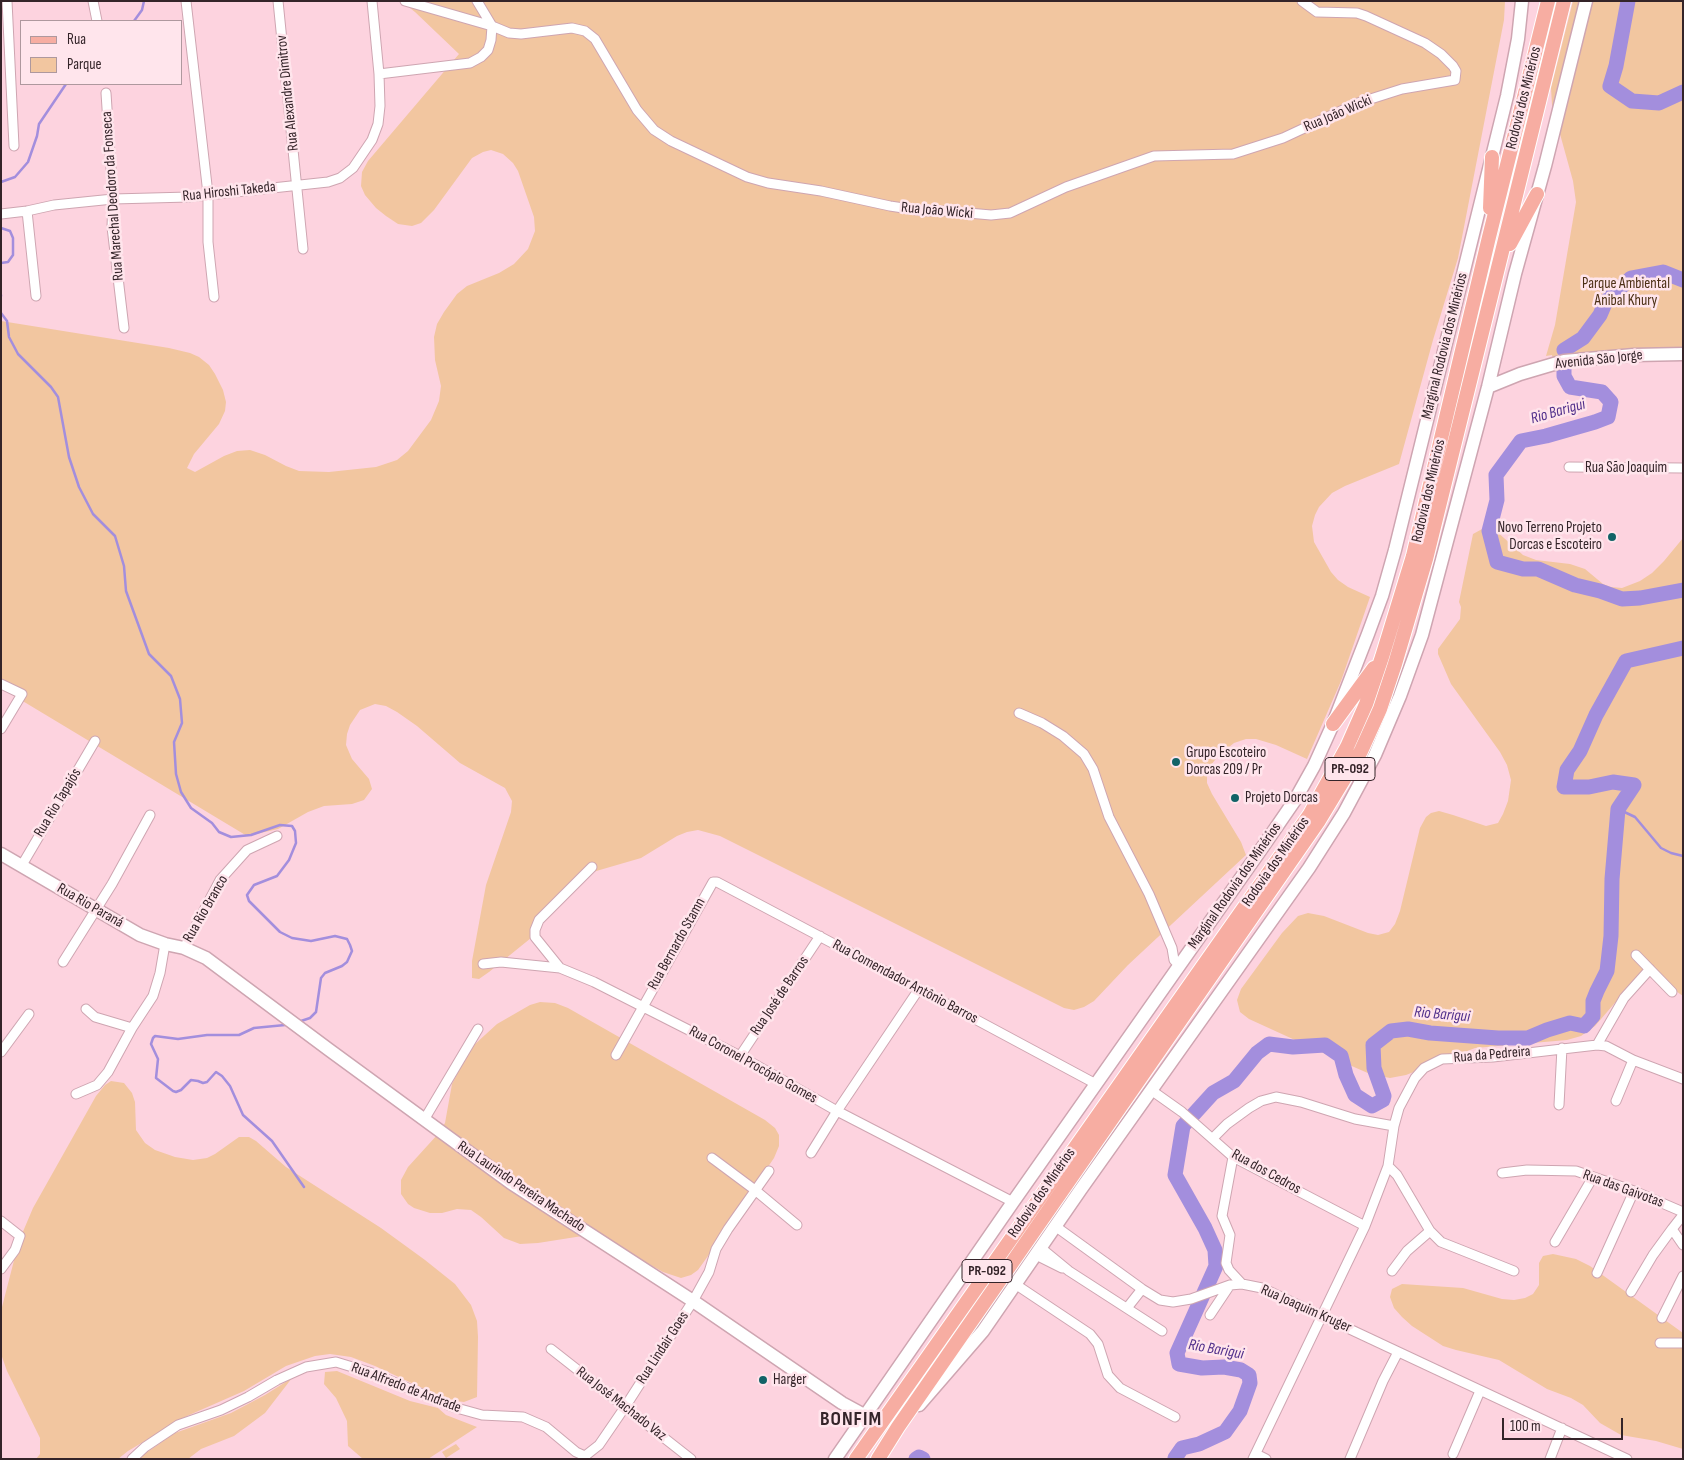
<!DOCTYPE html>
<html>
<head>
<meta charset="utf-8">
<style>
  body { margin:0 }
  #map { position:relative; width:1684px; height:1460px; overflow:hidden; background:#fdd3df; font-family:"Sofia Sans Condensed",sans-serif }
  canvas { display:block }
  .frame { position:absolute; inset:0; border:2px solid #342429; pointer-events:none }
  .legend { position:absolute; left:20px; top:20px; width:162px; height:65px; box-sizing:border-box; background:#ffe5ec; border:1px solid #ae989e; margin:0; padding:6px 9px; list-style:none; font-size:15px; color:#342429 }
  .legend li { display:flex; align-items:center; gap:10px; height:25px }
  .legend b { width:25px; border:1px solid #ae989e }
  .scale { position:absolute; left:1502px; top:1418px; width:121px; height:22px; box-sizing:border-box; border:2px solid #342429; border-top:0; padding-left:6px; font-size:15px; line-height:18px; white-space:nowrap; color:#342429; -webkit-text-stroke:4px #ffe5ec; paint-order:stroke }
</style>
</head>
<body>
<div id="map">
<canvas width="1684" height="1460"></canvas>
<div class="frame"></div>
<ul class="legend">
<li><b style="height:6px;background:#f7ada2"></b>Rua</li>
<li><b style="height:14px;background:#f2c6a0"></b>Parque</li>
</ul>
<div class="scale">100 m</div>
</div>
<script>
const c = document.querySelector('canvas').getContext('2d');
c.lineJoin = 'round';
function fill(path, color) {
  c.fillStyle = color;
  c.fill(path, 'evenodd');
}
function poly(rows) {
  const path = new Path2D();
  for (const r of rows) {
    path.moveTo(r[0], r[1]);
    for (let i = 2; i < r.length; i += 2) path.lineTo(r[i], r[i + 1]);
  }
  return path;
}
function strokePath(path, color, width, dash) {
  c.strokeStyle = color;
  c.lineWidth = width;
  c.lineCap = dash ? 'butt' : 'round';
  c.setLineDash(dash || []);
  c.stroke(path);
}
function drawText(font, color, halo, rows, align = 'center') {
  c.font = font + ' "Sofia Sans Condensed",sans-serif';
  c.lineWidth = 5;
  c.setLineDash([]);
  c.textBaseline = 'middle';
  c.strokeStyle = halo;
  c.fillStyle = color;
  for (const [text, x, y, turn = 0] of rows) {
    c.save();
    c.translate(x, y);
    c.rotate((+turn || 0) * Math.PI / 180);
    c.textAlign = isNaN(turn) ? turn : align;
    if (halo) c.strokeText(text, 0, 0);
    c.fillText(text, 0, 0);
    c.restore();
  }
}
fill(poly([
  [401,1,1505,1,1504,20,1458,258,1433,340,1399,464,1345,486,1332,493,1319,507,1315,515,1312,526,1314,542,1331,572,1338,580,1348,587,1370,597,1341,681,1307,759,1276,745,1256,739,1246,739,1234,743,1219,755,1211,765,1207,773,1207,783,1212,794,1241,842,1246,855,1128,965,1094,1001,1084,1007,1074,1010,1064,1008,720,836,698,830,687,832,677,836,641,858,586,874,574,881,531,938,489,972,479,979,472,978,472,961,486,885,511,812,512,801,505,788,460,763,417,726,397,712,386,706,375,704,360,710,350,725,347,734,346,745,352,759,369,779,372,789,364,800,352,804,324,806,308,812,278,829,247,836,1,688,1,321,169,348,190,353,199,357,209,365,215,374,223,390,226,402,225,411,219,424,194,454,187,468,195,472,224,456,237,451,250,450,265,455,286,466,299,471,329,472,376,467,397,460,408,451,431,420,439,401,441,386,435,360,434,337,437,324,444,312,457,294,467,286,499,273,514,264,528,249,535,231,534,217,518,171,513,163,503,154,491,150,483,152,472,158,434,210,421,223,412,226,398,224,386,216,376,208,365,195,361,186,362,172,368,161,459,54,415,12],
  [1573,1,1683,1,1683,352,1553,359,1552,355,1546,356,1555,325,1576,202,1573,181,1552,105,1551,88],
  [1484,528,1495,530,1523,555,1536,560,1570,564,1585,569,1603,584,1611,587,1622,588,1640,581,1652,573,1664,561,1683,538,1683,996,1657,978,1647,975,1632,983,1595,1026,1581,1036,1567,1040,1475,1048,1406,1075,1390,1078,1370,1074,1354,1067,1249,1019,1240,1012,1237,1000,1241,989,1282,933,1298,916,1308,913,1324,916,1368,933,1378,935,1389,932,1395,924,1400,911,1420,828,1426,817,1431,813,1439,811,1453,815,1486,826,1498,823,1503,814,1508,801,1511,780,1507,765,1500,752,1451,684,1438,654,1438,649,1460,619,1461,607,1459,602,1473,534],
  [540,1002,555,1003,568,1008,765,1120,775,1128,779,1135,779,1146,774,1158,708,1256,698,1270,691,1275,681,1278,663,1272,595,1234,538,1243,520,1244,504,1238,481,1217,471,1210,457,1209,442,1213,430,1213,414,1208,408,1204,401,1194,401,1180,408,1167,438,1134,445,1123,452,1084,461,1066,474,1045,497,1024,530,1005],
  [111,1081,124,1083,132,1093,135,1102,136,1130,145,1143,155,1150,175,1157,193,1160,207,1158,215,1154,239,1137,249,1137,256,1141,286,1167,381,1228,425,1260,455,1284,471,1305,477,1321,478,1337,477,1397,464,1402,448,1400,375,1366,351,1357,330,1354,315,1356,286,1366,244,1391,187,1416,128,1451,118,1459,36,1459,40,1454,40,1438,7,1371,1,1354,2,1307,19,1241,33,1208,96,1096,105,1085],
  [1553,1254,1576,1259,1590,1266,1683,1333,1683,1449,1656,1441,1621,1435,1600,1423,1583,1405,1571,1398,1547,1389,1499,1360,1456,1350,1443,1346,1412,1326,1402,1317,1394,1308,1390,1297,1392,1289,1402,1284,1463,1288,1502,1299,1514,1300,1525,1298,1533,1294,1539,1285,1539,1263,1543,1256],
  [337,1371,410,1401,438,1408,446,1415,477,1427,428,1459,363,1459,348,1446,347,1421,336,1398,324,1384,325,1372],
  [292,1378,265,1413,234,1436,201,1449,188,1459,137,1459,175,1433,231,1413,265,1395],
  [456,1444,460,1449,446,1458,442,1452]
]), '#f2c6a0');
strokePath(poly([
  [134,21,142,10,144,1],
  [1,182,15,177,28,162,37,136,39,124,66,84],
  [1,228,10,231,13,238,13,255,8,262,1,263],
  [1,295,1,296],
  [1,313,7,321,9,337,18,354,51,387,58,397,69,457,79,487,93,514,115,536,124,566,126,591,149,654,171,676,180,699,182,723,174,742,176,774,181,792,191,808,212,823,219,832,231,837,251,835,280,825,292,826,295,831,296,843,289,860,277,876,254,885,247,895,249,901,280,932,292,938,311,941,335,936,347,939,350,945,352,951,347,962,342,966,325,973,321,978,316,1012,310,1018,298,1022],
  [1618,809,1635,817,1661,848,1671,853,1683,856],
  [285,1025,254,1028,239,1035,207,1035,178,1039,155,1036,153,1038,151,1044,158,1059,156,1078,173,1091,176,1092,181,1090,191,1080,198,1081,203,1083,207,1082,216,1072,222,1076,230,1086,243,1115,272,1141,304,1187]
]), '#a38edd', 2.5);
strokePath(poly([
  [1628,1,1616,66,1610,86,1632,101,1659,103,1683,92],
  [1564,350,1583,338,1600,315,1606,301,1631,278,1663,272,1683,280],
  [1564,368,1564,376,1570,387,1602,392,1611,402,1608,417,1595,422,1546,436,1521,441,1496,475,1497,500,1489,531,1497,562,1523,569,1538,569,1575,585,1600,591,1622,599,1640,598,1683,590],
  [916,1459,919,1457,923,1459],
  [1177,1459,1175,1458,1182,1448,1199,1444,1225,1432,1240,1411,1250,1383,1249,1375,1241,1370,1224,1367,1202,1368,1179,1364,1177,1353,1216,1266,1215,1250,1205,1228,1175,1175,1183,1126,1213,1093,1234,1081,1257,1053,1269,1044,1293,1047,1325,1045,1341,1056,1346,1075,1355,1095,1372,1106,1383,1100,1384,1096,1374,1068,1373,1045,1391,1031,1408,1029,1430,1033,1498,1038,1528,1038,1547,1030,1570,1023,1584,1026,1593,1016,1593,1001,1597,991,1607,971,1611,936,1612,879,1618,809,1634,785,1613,782,1589,787,1564,787,1567,770,1580,751,1596,715,1626,661,1683,648]
]), '#a38edd', 15);
const street = poly([
  [7,1,14,146],
  [93,1,97,21],
  [186,1,208,194,208,242,214,297],
  [278,1,303,249],
  [405,1,492,26,509,33,521,34,572,28,585,31,595,39,637,110,654,130,671,141,747,177,768,183,821,191,890,206,923,211,946,211,991,215,1010,213,1066,187,1154,156,1233,154,1283,138,1358,103,1402,89,1455,80,1456,71,1453,66,1441,54,1425,43,1366,16,1357,13,1317,12,1302,1],
  [477,1,492,26],
  [379,74,470,63,481,57,488,50,491,40,492,26],
  [106,93,113,199,112,227,124,328],
  [27,211,36,296],
  [1,214,27,211,54,205,113,199,189,197,328,182,340,178,353,168,372,140,378,124,380,106,379,74,372,1],
  [1569,467,1683,468],
  [1,684,22,694,1,729],
  [1019,713,1042,723,1063,736,1084,754,1093,769,1109,817,1149,894,1172,948,1174,960,1180,966],
  [22,865,95,741],
  [184,948,220,880,247,850,277,836],
  [1636,955,1672,992],
  [63,962,112,884,150,815],
  [483,964,501,962,560,968,594,982,740,1056,837,1111,1013,1202],
  [560,968,535,937,535,930,539,920,592,867],
  [86,1009,95,1017,132,1028],
  [1597,1045,1624,998,1650,969],
  [1,1052,29,1014],
  [616,1055,713,882,717,882,919,989,1096,1084],
  [740,1056,820,936],
  [1151,1090,1182,1112,1233,1157,1365,1226],
  [76,1094,97,1085,108,1072,132,1028,153,996,160,973,165,944],
  [1616,1101,1633,1060],
  [1559,1105,1562,1048],
  [424,1120,478,1029],
  [1213,1138,1227,1124,1249,1108,1261,1101,1276,1097,1301,1102,1355,1119,1394,1126],
  [811,1153,837,1111,919,989],
  [1233,1157,1222,1216,1230,1235,1226,1263,1229,1270,1242,1284],
  [712,1158,755,1190,797,1225],
  [1388,1166,1397,1175,1430,1231,1441,1242,1514,1271],
  [1502,1173,1527,1170,1576,1171,1634,1191,1683,1212],
  [1683,1215,1672,1229,1683,1245],
  [1,1221,20,1236,15,1250,1,1269],
  [1055,1226,1142,1289,1160,1300,1173,1302,1191,1299,1230,1285,1242,1284,1262,1288,1627,1459],
  [1555,1242,1593,1177],
  [1041,1248,1069,1271,1162,1331],
  [1036,1255,1062,1268],
  [1392,1271,1407,1251,1430,1231],
  [1597,1273,1634,1191],
  [1015,1284,1090,1334,1098,1344,1108,1375,1120,1388,1175,1417],
  [1631,1292,1653,1255,1672,1229],
  [1127,1308,1142,1289],
  [1210,1315,1230,1285],
  [1662,1318,1683,1276],
  [1660,1343,1683,1343],
  [551,1349,691,1459],
  [1256,1454,1266,1459],
  [1453,1454,1480,1391],
  [132,1459,145,1447,178,1425,221,1410,248,1397,277,1380,306,1367,336,1362,372,1373,453,1407,482,1415,523,1417,546,1427,576,1452,585,1456,599,1445,625,1407,693,1301,709,1272,716,1249,728,1229,769,1171],
  [1253,1459,1365,1226,1388,1166,1394,1126,1399,1108,1415,1078,1424,1068,1442,1059,1493,1057,1597,1045,1606,1046,1633,1060,1683,1079],
  [1350,1459,1383,1381,1398,1352],
  [1550,1459,1562,1428]
]);
const secondary = poly([
  [1488,387,1520,374,1564,361,1634,355,1683,354],
  [1,854,140,935,165,944,184,948,206,958,328,1049,511,1183,693,1301,842,1403,866,1416],
  [919,1405,983,1331,1081,1189,1309,868,1344,813,1375,755,1400,696,1422,635,1488,387,1515,274,1545,166,1586,1],
  [835,1459,1013,1202,1262,848,1295,800,1314,766,1333,724,1368,634,1382,596,1395,550,1507,96,1518,39,1522,1]
]);
const primary = poly([
  [1490,208,1492,157],
  [1510,244,1537,194],
  [1333,724,1374,668],
  [856,1459,1310,814,1347,747,1366,704,1382,657,1413,556,1489,237,1548,1],
  [878,1459,898,1427,1318,822,1361,751,1380,709,1395,664,1426,559,1564,1]
]);
strokePath(street, '#cea5b1', 11);
strokePath(secondary, '#cea5b1', 15);
strokePath(primary, '#fff', 16);
strokePath(street, '#fff', 9);
strokePath(secondary, '#fff', 12);
strokePath(primary, '#f7ada2', 14);
for (const [x, y, r, color] of [
  [1612,537,5,"#126367"],
  [1176,762,5,"#126367"],
  [1235,798,5,"#126367"],
  [763,1380,5,"#126367"]
]) {
  const dot = new Path2D();
  dot.arc(x, y, r, 0, 2 * Math.PI);
  c.fillStyle = color;
  c.fill(dot);
  strokePath(dot, '#ffe5ec', 2);
}
for (const [x, y, w] of [
  [1350,769,50],
  [987,1271,50]
]) {
  const box = new Path2D();
  box.roundRect(x - w / 2, y - 11.5, w, 23, 4);
  c.fillStyle = '#ffe5ec';
  c.fill(box);
  strokePath(box, '#342429', 1);
}
drawText('bold 14px', '#342429', null, [
  ["PR-092",1350,769],
  ["PR-092",987,1271]
]);
drawText('15px', '#342429', '#ffe5ec', [
  ["Rua Alexandre Dimitrov",288,93,-96],
  ["Rodovia dos Minérios",1524,98,-76],
  ["Rua João Wicki",1338,114,-23],
  ["Rua Hiroshi Takeda",229,192,-6],
  ["Rua Marechal Deodoro da Fonseca",113,196,-94],
  ["Rua João Wicki",937,211,5],
  ["Marginal Rodovia dos Minérios",1445,346,-76],
  ["Avenida São Jorge",1599,360,-6],
  ["Rua São Joaquim",1626,468],
  ["Rodovia dos Minérios",1429,491,-77],
  ["Rua Rio Tapajós",58,803,-59],
  ["Rodovia dos Minérios",1276,862,-55],
  ["Marginal Rodovia dos Minérios",1235,886,-55],
  ["Rua Rio Paraná",90,906,30],
  ["Rua Rio Branco",206,909,-60],
  ["Rua Bernardo Stamn",677,944,-61],
  ["Rua Comendador Antônio Barros",905,982,28],
  ["Rua José de Barros",780,996,-56],
  ["Rua da Pedreira",1492,1055,-5],
  ["Rua Coronel Procópio Gomes",753,1065,29],
  ["Rua dos Cedros",1266,1172,29],
  ["Rua Laurindo Pereira Machado",521,1187,34],
  ["Rua das Gaivotas",1623,1189,20],
  ["Rodovia dos Minérios",1042,1193,-55],
  ["Rua Joaquim Kruger",1306,1309,24],
  ["Rua Lindair Goes",663,1348,-57],
  ["Rua Alfredo de Andrade",406,1388,21],
  ["Rua José Machado Vaz",621,1404,38]
]);
drawText('15px', '#4c3015', '#ffe5ec', [
  ["Parque Ambiental",1626,284],
  ["Anibal Khury",1626,301]
]);
drawText('15px', '#342429', '#ffe5ec', [
  ["Novo Terreno Projeto",1602,528,"right"],
  ["Dorcas e Escoteiro",1602,545,"right"],
  ["Grupo Escoteiro",1186,753],
  ["Dorcas 209 / Pr",1186,770],
  ["Projeto Dorcas",1245,798],
  ["Harger",773,1380]
], 'left');
drawText('italic 16px', '#502f8b', '#ffe5ec', [
  ["Rio Barigui",1558,412,-16],
  ["Rio Barigui",1442,1015,5],
  ["Rio Barigui",1216,1350,10]
]);
c.letterSpacing = '1px';
drawText('bold 20px', '#342429', '#ffe5ec', [
  ["BONFIM",851,1420]
]);
c.letterSpacing = '0px';
</script>
</body>
</html>
